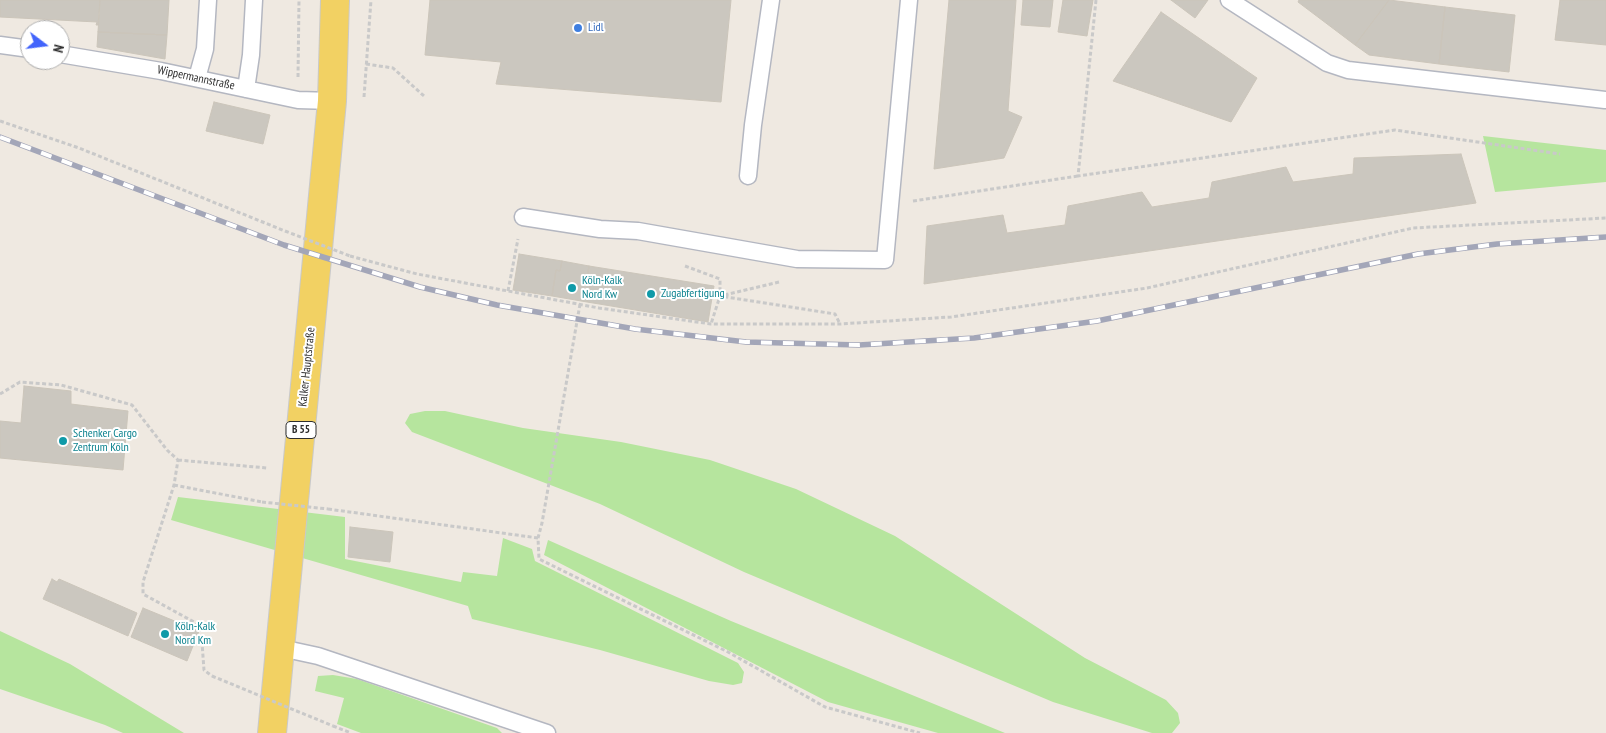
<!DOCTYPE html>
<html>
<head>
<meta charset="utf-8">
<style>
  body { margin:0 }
  #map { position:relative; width:1606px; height:733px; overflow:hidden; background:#efe9e1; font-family:"PT Sans Narrow",sans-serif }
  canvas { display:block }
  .north { position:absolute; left:20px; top:20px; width:50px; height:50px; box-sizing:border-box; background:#fff; border:1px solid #ababab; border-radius:50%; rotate:105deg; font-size:14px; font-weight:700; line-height:20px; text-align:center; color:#2e2e2e }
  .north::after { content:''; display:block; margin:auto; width:18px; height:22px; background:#4264fb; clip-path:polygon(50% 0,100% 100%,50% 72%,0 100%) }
</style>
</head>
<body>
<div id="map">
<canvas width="1606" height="733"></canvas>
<div class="north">N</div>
</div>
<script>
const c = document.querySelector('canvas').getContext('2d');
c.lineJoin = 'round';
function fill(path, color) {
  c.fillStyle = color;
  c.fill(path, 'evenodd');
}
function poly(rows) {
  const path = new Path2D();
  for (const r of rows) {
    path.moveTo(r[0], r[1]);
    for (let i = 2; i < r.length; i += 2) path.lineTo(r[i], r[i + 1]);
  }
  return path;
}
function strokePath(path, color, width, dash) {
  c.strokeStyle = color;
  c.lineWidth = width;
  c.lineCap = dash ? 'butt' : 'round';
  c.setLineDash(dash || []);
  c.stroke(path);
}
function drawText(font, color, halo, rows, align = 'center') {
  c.font = font + ' "PT Sans Narrow",sans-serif';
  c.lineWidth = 4;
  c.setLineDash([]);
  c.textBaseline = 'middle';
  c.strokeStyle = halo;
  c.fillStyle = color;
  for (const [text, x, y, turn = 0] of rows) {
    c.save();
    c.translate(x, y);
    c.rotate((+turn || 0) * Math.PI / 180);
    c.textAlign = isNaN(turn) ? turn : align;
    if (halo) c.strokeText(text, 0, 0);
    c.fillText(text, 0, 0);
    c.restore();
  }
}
fill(poly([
  [1483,136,1606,150,1606,182,1495,192],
  [425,411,445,411,523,428,621,442,710,460,796,489,895,536,1085,658,1166,700,1178,713,1180,723,1172,733,1152,733,1053,702,744,572,600,504,412,432,405,423,410,414],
  [178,497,345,517,345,559,461,582,463,572,497,576,503,538,532,549,535,561,738,663,744,672,742,683,733,685,709,681,600,650,472,619,468,606,171,520],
  [548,540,731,621,1005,733,938,733,828,702,544,555],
  [0,631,70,664,184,733,123,733,105,725,0,689],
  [333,675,357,679,497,728,502,733,361,733,337,724,344,698,315,691,318,676]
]), '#b6e59e');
const building = poly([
  [0,0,100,0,98,25,96,25,97,22,0,17,0,0],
  [100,0,169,0,167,35,98,32,100,0],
  [430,0,731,0,721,102,496,84,501,62,425,55,430,0],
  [949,0,1016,0,1008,111,1022,117,1004,158,934,169,949,0],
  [1023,0,1053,0,1050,27,1021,25,1023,0],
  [1063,0,1093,0,1087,36,1058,32,1063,0],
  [1171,0,1208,0,1195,18,1171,0],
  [1299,0,1389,0,1355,45,1298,2,1299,0],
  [1389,0,1445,7,1439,64,1369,55,1355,45,1389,0],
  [1560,0,1606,0,1606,45,1555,40,1560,0],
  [1445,7,1515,15,1509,72,1439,64,1445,7],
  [1161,12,1257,78,1231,122,1113,81,1161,12],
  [98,32,167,35,165,59,97,47,98,32],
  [214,102,270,115,263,144,206,131,214,102],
  [1461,154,1476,203,924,284,927,226,1003,215,1007,233,1065,225,1068,206,1142,192,1152,207,1209,198,1212,182,1286,167,1293,182,1353,174,1354,158,1461,154],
  [519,254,562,261,560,271,556,270,552,296,513,290,519,254],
  [562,261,589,266,587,278,591,279,587,302,552,296,556,270,560,271,562,261],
  [589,266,714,286,708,322,587,302,591,279,587,278,589,266],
  [24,386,71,391,71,404,128,411,123,470,0,458,0,421,21,423,24,386],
  [350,527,393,532,390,562,348,557,350,527],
  [52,579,57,582,59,579,137,613,128,636,43,599,52,579],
  [143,608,199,631,187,661,131,637,143,608]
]);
fill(building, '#cbc7bf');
strokePath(building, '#cbc5ba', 1);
const lane = poly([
  [1229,0,1327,63,1348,70,1605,100],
  [0,45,30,49],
  [60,54,161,71,298,100,332,101],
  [197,78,205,49,208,0],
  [246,89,251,55,254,0],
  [748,176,753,125,771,0],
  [523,217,600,229,638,231,797,259,885,260,909,0],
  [281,648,318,656,547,733]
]);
const primary = poly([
  [272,733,332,101,335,0]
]);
strokePath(lane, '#b4b7c1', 19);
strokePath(primary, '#c9c9c9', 30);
strokePath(poly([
  [1096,0,1078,176,1395,130,1560,154],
  [366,64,393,68,424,96],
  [298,77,299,0],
  [364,97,371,0],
  [0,121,79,148,285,231],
  [913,201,1078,176],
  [350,256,417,274,599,308,711,324,840,324,951,317,1147,288,1413,228,1606,218],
  [685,266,720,279,720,296,711,324],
  [779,282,720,296,835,314,840,324],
  [508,291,518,239],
  [580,304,542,523,538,538,539,559,728,652,825,707,920,733],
  [0,394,20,382,61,385,132,405,167,450,178,460,174,485,143,582,143,594,194,622,201,629,204,670,212,676],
  [178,460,267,468],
  [174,485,262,502],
  [328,509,538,538],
  [333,726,351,733]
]), '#c9c9c9', 3, [4, 2.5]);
strokePath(lane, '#fff', 16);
strokePath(primary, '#f2d163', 28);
const rail = poly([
  [0,137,284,245,420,287,497,305,635,329,746,342,859,345,974,338,1097,321,1418,254,1497,244,1606,237]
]);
strokePath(rail, '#a3a6b8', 5.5);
strokePath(rail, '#fff', 4, [11]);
strokePath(poly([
  [285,231,350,256],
  [262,502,328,509],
  [212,676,333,726]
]), '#c9c9c9', 3, [4, 2.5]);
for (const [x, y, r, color] of [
  [578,28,5,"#3f7fe0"],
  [572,288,5,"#0f9aa8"],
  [651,294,5,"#0f9aa8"],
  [63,441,5,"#0f9aa8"],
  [165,634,5,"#0f9aa8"]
]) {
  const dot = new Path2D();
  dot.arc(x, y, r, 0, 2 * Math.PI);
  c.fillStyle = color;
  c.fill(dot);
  strokePath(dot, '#fff', 2);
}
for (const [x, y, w] of [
  [301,430,30]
]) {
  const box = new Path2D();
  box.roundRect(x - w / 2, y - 8.5, w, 17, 4);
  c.fillStyle = '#fff';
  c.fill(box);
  strokePath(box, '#2e2e2e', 1);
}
drawText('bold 11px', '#2e2e2e', null, [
  ["B 55",301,430]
]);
drawText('12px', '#366cbe', '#fff', [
  ["Lidl",588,28]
], 'left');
drawText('12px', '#2e2e2e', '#fff', [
  ["Wippermannstraße",196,78,12],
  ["Kalker Hauptstraße",307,367,-84]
]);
drawText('12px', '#0d838f', '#fff', [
  ["Köln-Kalk",582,281],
  ["Nord Kw",582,295],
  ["Zugabfertigung",661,294],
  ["Schenker Cargo",73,434],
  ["Zentrum Köln",73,448],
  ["Köln-Kalk",175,627],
  ["Nord Km",175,641]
], 'left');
</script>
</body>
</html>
